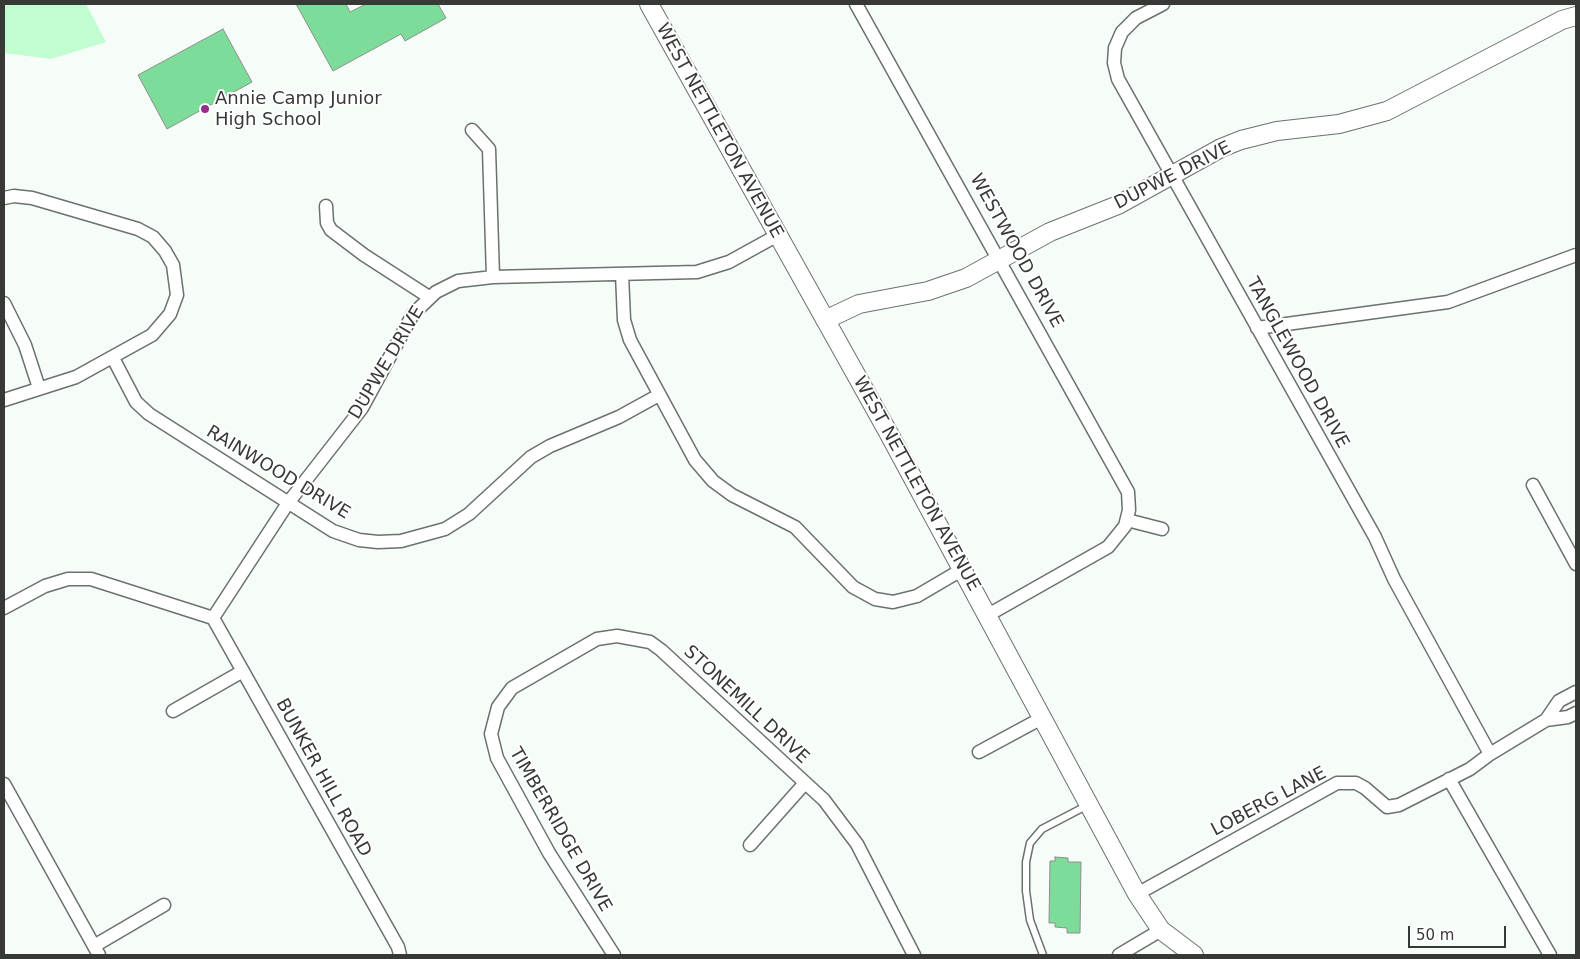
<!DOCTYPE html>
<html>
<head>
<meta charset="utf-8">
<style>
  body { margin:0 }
  #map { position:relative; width:1580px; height:959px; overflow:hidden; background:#f6fdf8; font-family:"DejaVu Sans",sans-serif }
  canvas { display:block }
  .frame { position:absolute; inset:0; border:5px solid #373937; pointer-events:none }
  .scale { position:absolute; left:1408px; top:926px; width:98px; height:22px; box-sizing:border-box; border:2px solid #373937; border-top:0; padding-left:6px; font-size:15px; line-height:18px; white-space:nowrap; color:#373937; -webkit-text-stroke:4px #fff; paint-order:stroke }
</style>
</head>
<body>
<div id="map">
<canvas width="1580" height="959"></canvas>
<div class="frame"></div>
<div class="scale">50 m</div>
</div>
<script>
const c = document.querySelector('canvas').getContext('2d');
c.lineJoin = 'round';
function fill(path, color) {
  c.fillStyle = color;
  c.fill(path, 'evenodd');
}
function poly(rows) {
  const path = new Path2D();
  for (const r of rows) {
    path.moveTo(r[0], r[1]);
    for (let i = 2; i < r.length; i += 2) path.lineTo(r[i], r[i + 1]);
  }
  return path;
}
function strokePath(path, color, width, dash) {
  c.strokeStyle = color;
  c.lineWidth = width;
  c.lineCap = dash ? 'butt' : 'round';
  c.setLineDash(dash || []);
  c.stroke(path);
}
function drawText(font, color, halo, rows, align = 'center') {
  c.font = font + ' "DejaVu Sans",sans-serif';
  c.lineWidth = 4;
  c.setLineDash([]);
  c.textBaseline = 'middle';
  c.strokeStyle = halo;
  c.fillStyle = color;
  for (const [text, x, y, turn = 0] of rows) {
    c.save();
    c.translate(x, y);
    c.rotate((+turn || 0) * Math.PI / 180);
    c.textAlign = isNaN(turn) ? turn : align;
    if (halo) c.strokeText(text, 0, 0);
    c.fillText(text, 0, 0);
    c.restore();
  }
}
fill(poly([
  [4,4,86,4,106,42,51,59,4,53]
]), '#c2fdd2');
const building = poly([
  [296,4,346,4,350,12,366,4,438,4,446,18,405,41,401,34,333,71,296,4],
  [223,29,252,82,167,129,138,75,223,29],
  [1055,857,1068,858,1068,862,1081,862,1080,933,1067,933,1067,928,1055,927,1055,923,1049,923,1050,861,1055,861,1055,857]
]);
fill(building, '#7edc9b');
strokePath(building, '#8b918c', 1);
const lane = poly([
  [1043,955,1030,920,1026,891,1026,862,1030,843,1042,829,1088,805]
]);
const street = poly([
  [856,4,1128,492,1129,510,1125,526,1108,547,988,615],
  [1163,4,1136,18,1122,32,1115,48,1114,63,1118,79,1375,537,1394,579,1490,754],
  [472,130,489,149,493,277],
  [4,198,14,196,32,198,138,229,153,237,165,251,173,265,177,295,170,314,152,335,76,377,4,400],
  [326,206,327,223,331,230,364,255,429,297],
  [622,274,624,320,630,340,695,460,713,481,732,495,795,527,853,587,875,599,893,602,917,596,963,569],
  [4,303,25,345,39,388],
  [1257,328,1448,302,1576,255],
  [113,358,136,402,149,414,333,531,359,540,378,542,401,541,445,529,469,514,531,457,550,446,619,417,659,395],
  [1533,485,1576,564],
  [1127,520,1162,529],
  [4,608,45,586,68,579,91,579,213,618],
  [213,618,288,503,362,408,413,314,436,292,458,281,493,277,697,272,729,262,778,235],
  [213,618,398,947,400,955],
  [173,711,243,671],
  [1546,720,1559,701,1576,692],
  [979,752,1042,718],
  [1449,779,1550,955],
  [4,784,99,955],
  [750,845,805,783],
  [1137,894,1337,783,1356,783,1365,788,1387,807,1399,805,1470,769,1490,754,1546,720,1568,717,1576,713],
  [94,946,164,905],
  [614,955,549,853,497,758,491,734,498,707,512,688,597,639,617,636,650,642,661,650,824,800,857,844,914,955],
  [1119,955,1161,930]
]);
const secondary = poly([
  [649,4,888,432,1137,894,1161,930,1194,955],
  [825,320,859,304,928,291,966,278,1050,232,1118,205,1221,148,1241,140,1277,131,1339,124,1387,111,1562,20,1576,16]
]);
strokePath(lane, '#6b716c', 9);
strokePath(street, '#6b716c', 15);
strokePath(secondary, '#6b716c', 20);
strokePath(lane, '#fff', 6);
strokePath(street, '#fff', 12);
strokePath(secondary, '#fff', 18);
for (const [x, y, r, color] of [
  [205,109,5,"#9a2d8e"]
]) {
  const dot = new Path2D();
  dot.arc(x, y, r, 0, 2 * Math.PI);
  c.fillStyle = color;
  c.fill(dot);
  strokePath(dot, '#fff', 2);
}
drawText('18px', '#373937', '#fff', [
  ["Annie Camp Junior",215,99],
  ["High School",215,120]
], 'left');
drawText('18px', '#373937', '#fff', [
  ["WEST NETTLETON AVENUE",719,131,61],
  ["DUPWE DRIVE",1173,176,-27],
  ["WESTWOOD DRIVE",1016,251,61],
  ["DUPWE DRIVE",387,363,-59],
  ["TANGLEWOOD DRIVE",1297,363,61],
  ["RAINWOOD DRIVE",278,473,31],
  ["WEST NETTLETON AVENUE",916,484,61],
  ["STONEMILL DRIVE",746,705,43],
  ["BUNKER HILL ROAD",323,778,61],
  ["LOBERG LANE",1269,802,-28],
  ["TIMBERRIDGE DRIVE",560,830,60]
]);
</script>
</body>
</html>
